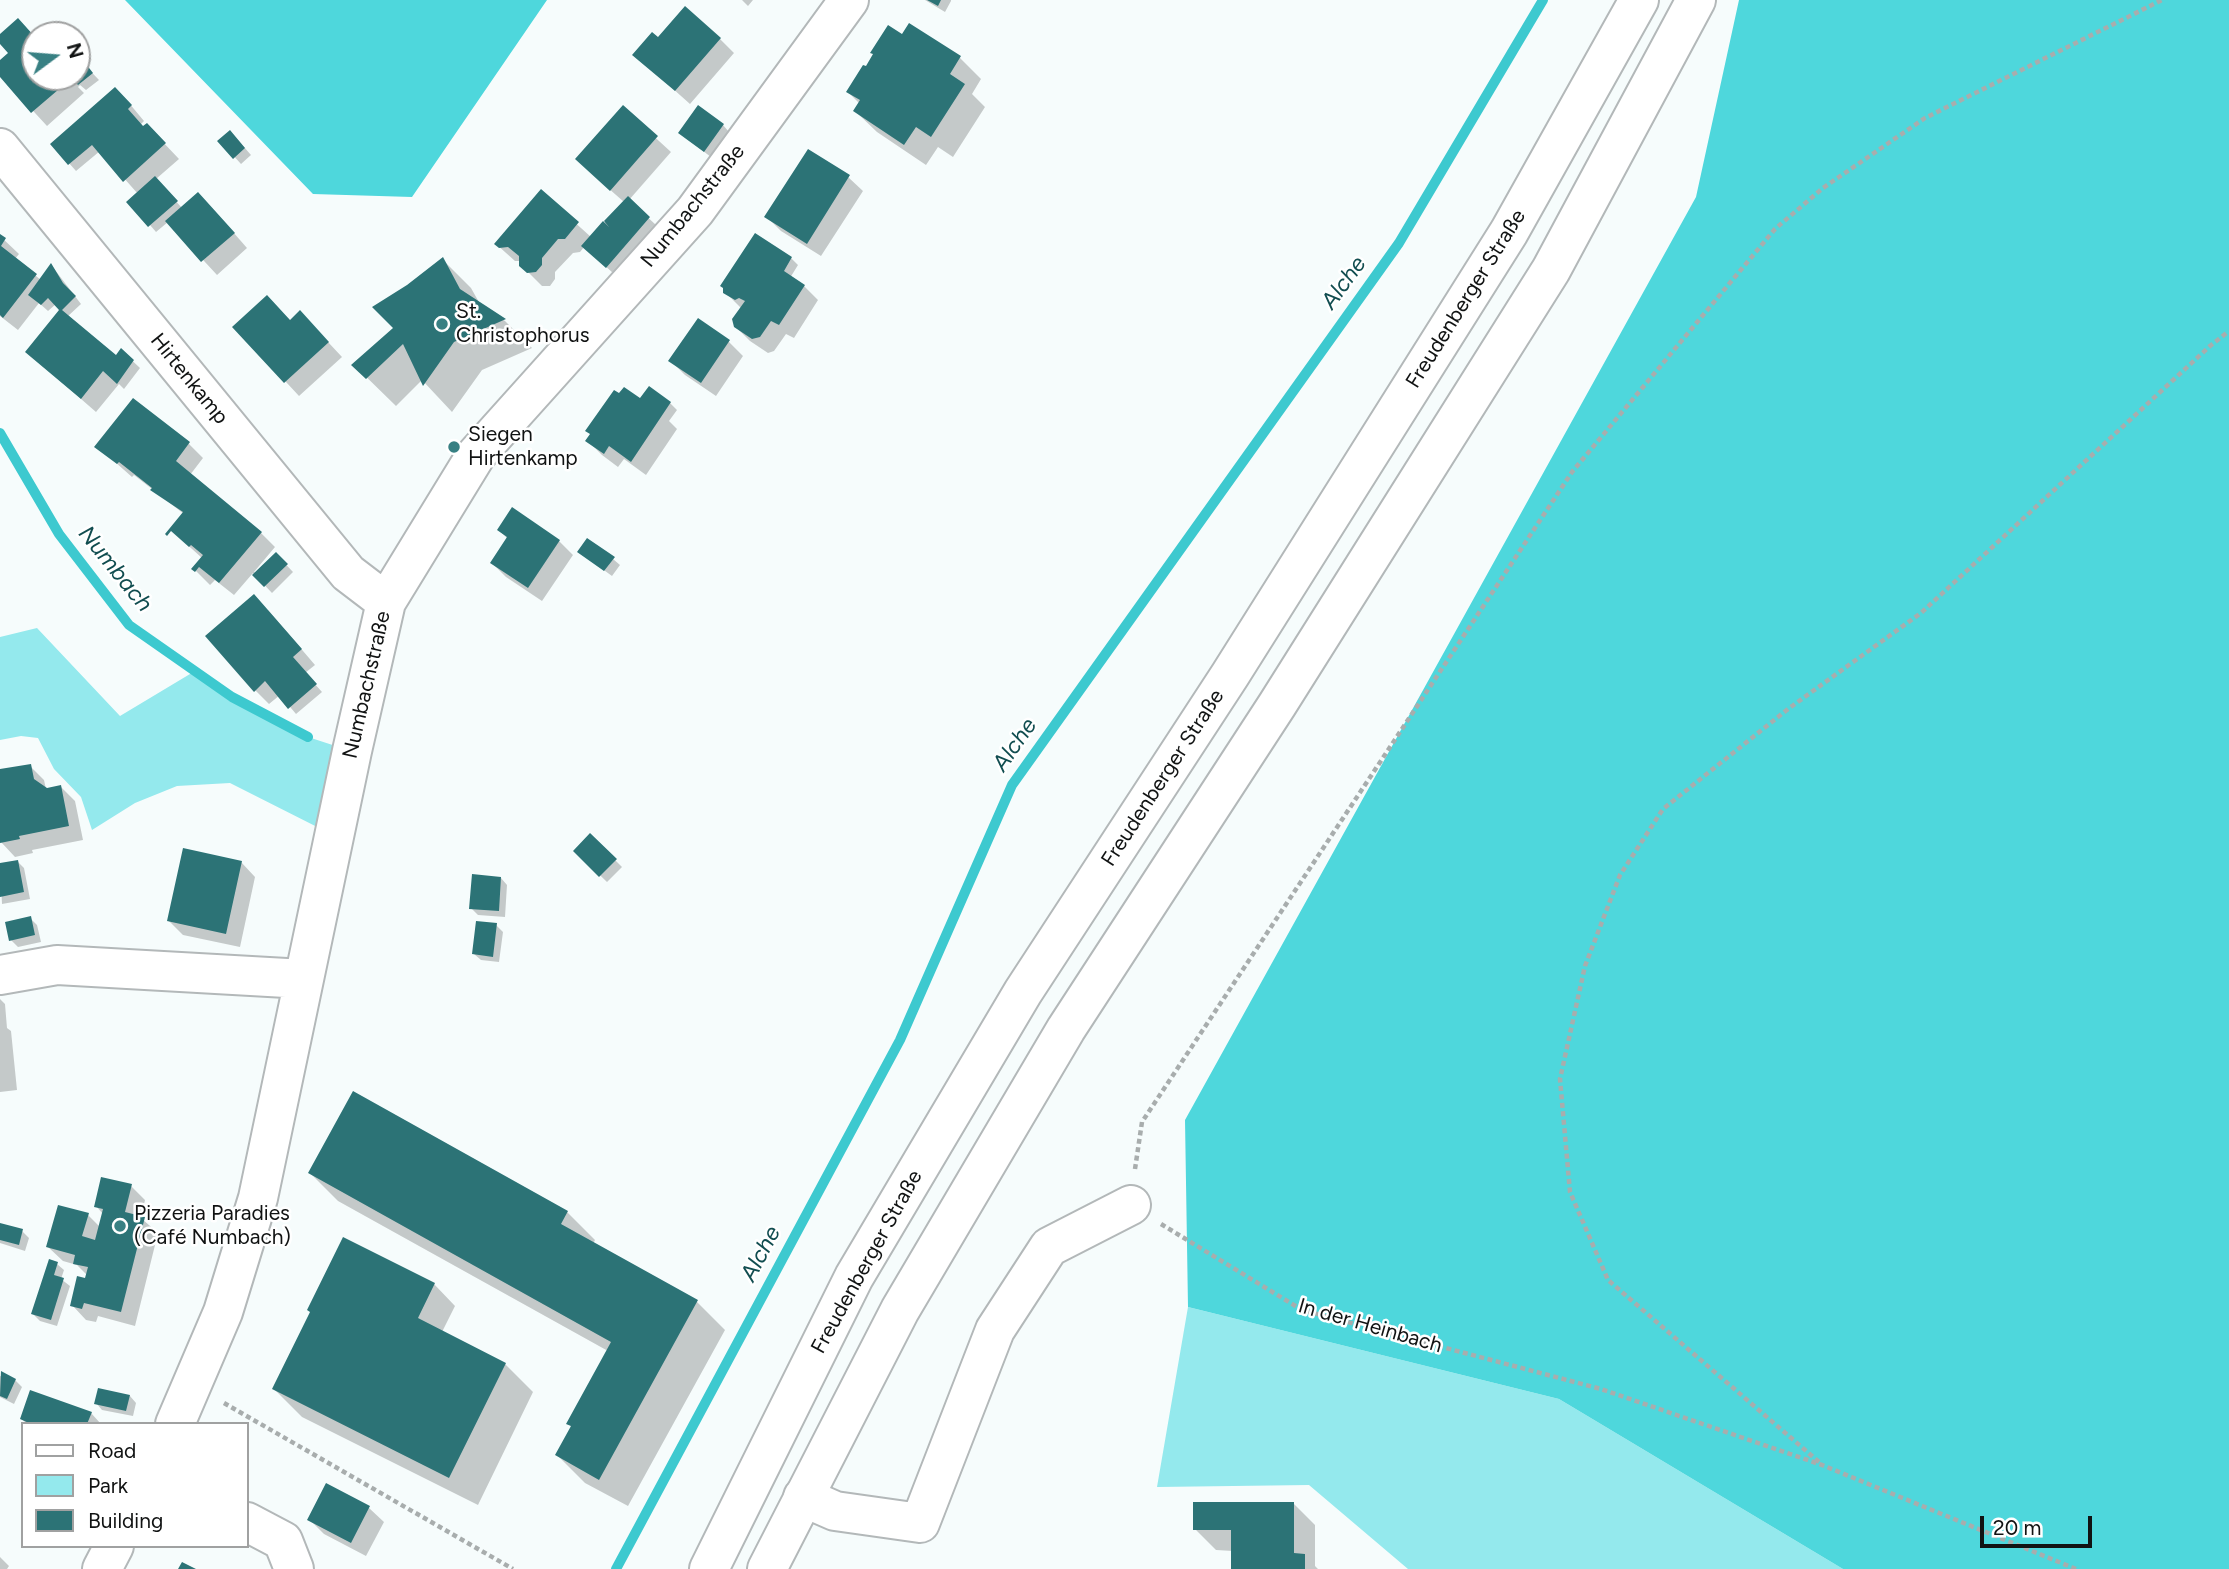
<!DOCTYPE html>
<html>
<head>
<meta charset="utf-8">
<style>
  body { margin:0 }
  #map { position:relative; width:2229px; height:1569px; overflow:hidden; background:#f6fcfc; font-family:Figtree,sans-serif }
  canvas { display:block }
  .legend { position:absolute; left:21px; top:1422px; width:228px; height:126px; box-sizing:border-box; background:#fff; border:2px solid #a0a1a1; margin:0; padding:9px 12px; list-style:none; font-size:21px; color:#111313 }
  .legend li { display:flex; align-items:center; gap:14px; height:35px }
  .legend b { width:35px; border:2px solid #a0a1a1 }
  .north { position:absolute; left:21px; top:21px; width:70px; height:70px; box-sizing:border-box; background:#fff; border:2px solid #a0a1a1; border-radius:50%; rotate:74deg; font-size:19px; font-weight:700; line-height:28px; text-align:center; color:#111313 }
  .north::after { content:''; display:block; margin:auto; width:24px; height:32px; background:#388083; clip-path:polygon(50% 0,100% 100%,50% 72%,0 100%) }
  .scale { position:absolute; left:1980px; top:1516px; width:112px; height:32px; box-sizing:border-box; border:4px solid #111313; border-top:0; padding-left:9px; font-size:21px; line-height:24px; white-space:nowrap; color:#111313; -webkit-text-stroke:5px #fff; paint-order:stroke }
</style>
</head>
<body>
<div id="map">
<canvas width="2229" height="1569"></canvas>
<ul class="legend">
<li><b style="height:9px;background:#fff"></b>Road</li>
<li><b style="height:19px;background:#94e9ed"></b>Park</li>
<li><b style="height:19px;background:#2c7376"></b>Building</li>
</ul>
<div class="north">N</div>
<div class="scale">20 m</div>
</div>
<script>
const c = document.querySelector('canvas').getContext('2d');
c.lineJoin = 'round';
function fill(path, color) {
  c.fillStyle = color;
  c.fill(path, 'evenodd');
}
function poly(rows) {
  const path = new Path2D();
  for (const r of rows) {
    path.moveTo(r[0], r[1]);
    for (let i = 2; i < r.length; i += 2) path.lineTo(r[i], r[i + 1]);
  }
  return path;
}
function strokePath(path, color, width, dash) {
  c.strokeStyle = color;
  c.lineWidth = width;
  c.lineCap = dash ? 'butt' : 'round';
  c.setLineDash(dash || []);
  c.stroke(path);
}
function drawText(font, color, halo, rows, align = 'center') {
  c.font = font + ' Figtree,sans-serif';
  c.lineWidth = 5;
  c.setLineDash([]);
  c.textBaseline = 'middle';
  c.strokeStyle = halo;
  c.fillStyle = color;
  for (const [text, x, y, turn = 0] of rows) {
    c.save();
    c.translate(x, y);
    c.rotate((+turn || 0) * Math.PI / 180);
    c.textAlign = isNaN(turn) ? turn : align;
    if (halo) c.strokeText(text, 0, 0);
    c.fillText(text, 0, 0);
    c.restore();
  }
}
fill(poly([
  [37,628,120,716,195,671,232,697,308,737,351,751,335,836,230,783,177,786,135,803,92,830,81,797,54,769,38,738,21,736,0,740,0,637],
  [1188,1307,1559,1399,1843,1569,1408,1569,1309,1485,1157,1487]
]), '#94e9ed');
fill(poly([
  [125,0,547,0,412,197,313,194],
  [1739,0,2229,0,2229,1569,1843,1569,1559,1399,1188,1307,1185,1120,1696,197]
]), '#4ed7dc');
fill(poly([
  [742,0,753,0,748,6],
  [925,0,951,0,951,1,945,12],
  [0,36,35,39,35,77,77,77,78,58,99,80,86,90,80,85,78,87,84,93,47,126,0,75,0,62,10,53,0,41],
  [658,39,720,39,734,53,690,104,635,55],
  [960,58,981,79,972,94,985,107,953,157,938,147,926,165,877,132,855,111,860,104,848,92,866,68],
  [129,103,144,121,141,124,144,128,161,140,179,159,156,179,182,208,212,208,247,248,217,275,168,222,156,232,150,225,138,194,100,151,76,171,53,145],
  [623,108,671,152,629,200,656,225,613,273,584,247,580,252,573,253,555,272,555,279,550,286,542,286,521,265,521,261,515,261,496,244,541,192,591,237,624,202,591,173],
  [723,125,729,132,711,157,687,139],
  [237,139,251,155,241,164,220,141],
  [848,177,863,191,821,256,781,231,766,216],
  [0,236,19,254,15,259,41,280,52,266,81,304,67,317,116,358,122,351,140,368,124,389,119,384,96,412,27,352,62,309,56,304,48,311,39,303,18,330,0,316],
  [791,258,798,265,790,278,804,286,818,300,794,338,786,334,774,351,768,353,750,341,735,326,741,308,725,292],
  [443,260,471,288,480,304,505,321,532,348,482,370,452,412,422,380,396,406,354,365,395,329],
  [698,321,729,342,743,356,716,396,685,375,671,361],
  [290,322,314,327,342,357,299,396,235,327],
  [133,400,189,444,203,458,190,475,261,533,275,547,254,572,256,574,276,554,293,572,272,593,253,573,234,595,215,580,210,585,194,569,202,558,171,530,184,514,134,475,132,477,97,446],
  [670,403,677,410,669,421,677,429,646,475,624,459,618,467,602,455,587,440,647,404],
  [499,530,559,541,573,555,542,601,506,577,492,563,508,539],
  [579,552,613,559,620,565,612,576],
  [268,610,315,665,305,673,322,692,296,714,280,695,269,704,255,690],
  [30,766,44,780,46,789,61,787,75,801,83,840,32,850,33,853,15,857,1,842,0,837,0,771],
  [590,835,622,867,607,882,575,851],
  [18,862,24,868,30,899,2,904,0,865],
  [241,862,255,877,240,947,183,935,168,920],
  [501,878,507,885,505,917,478,915,471,908],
  [30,918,37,925,41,942,18,947,11,940],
  [496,925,503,932,499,962,481,960,474,954],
  [0,999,5,1004,7,1028,11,1031,17,1090,0,1092],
  [310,1173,567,1212,595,1240,593,1244,697,1302,725,1330,628,1506,585,1483,557,1455,572,1428,568,1423,608,1351,338,1201],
  [131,1186,145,1200,141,1218,158,1233,135,1326,98,1316,96,1322,86,1320,72,1305,88,1276,77,1265,63,1261,48,1247,88,1215,100,1227,103,1214,96,1206],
  [0,1225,22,1231,29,1238,25,1251,0,1243],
  [57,1264,64,1270,61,1279,70,1286,57,1326,40,1321,33,1314],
  [434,1284,455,1306,442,1332,505,1364,533,1392,478,1505,302,1417,274,1389],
  [0,1376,15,1380,22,1387,14,1404,0,1397],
  [130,1396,136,1403,133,1416,102,1410,96,1403],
  [91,1413,101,1424,27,1424,22,1419],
  [327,1486,369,1508,384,1522,366,1556,324,1534,310,1520],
  [1294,1504,1315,1525,1315,1566,1318,1569,1233,1569,1233,1551,1216,1550,1195,1529],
  [0,1557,9,1566,7,1569,0,1569]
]), '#0003');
strokePath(poly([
  [0,433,59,534,129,625,232,697,308,737],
  [616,1569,900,1040,1012,785,1399,243,1543,0]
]), '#3dc9cf', 10);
fill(poly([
  [927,0,941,0,938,6],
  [685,6,721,38,675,91,632,55,652,32,658,37],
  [18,18,35,37,35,77,77,77,79,55,93,73,78,85,72,78,31,113,0,77,0,60,8,53,0,44,0,34],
  [909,23,961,56,950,74,965,84,931,137,916,127,904,145,853,111,860,100,846,92,863,65,866,66,873,54,870,53,888,25,902,34],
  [115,87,132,105,128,109,143,126,147,123,166,143,123,182,92,145,68,165,50,144],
  [623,105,658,136,610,191,575,159],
  [698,105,724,124,704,152,678,133],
  [230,130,245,148,233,159,217,141],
  [808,149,850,175,807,244,764,217],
  [155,176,178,201,148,227,126,202],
  [541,189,579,222,565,239,558,239,542,258,542,265,536,272,527,273,519,266,519,256,508,247,499,248,494,244],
  [198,192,235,233,201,262,165,221],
  [628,196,650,217,606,268,581,246,603,221,609,227,604,221],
  [755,233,792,257,784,271,805,285,779,325,771,321,760,337,752,339,734,327,732,319,745,301,739,298,735,300,723,293,723,288,720,286],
  [0,234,6,238,1,246,37,274,3,318,0,315],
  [443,257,460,289,506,319,454,342,423,386,403,344,366,379,351,365,393,328,372,307,407,285],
  [51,263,63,283,76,296,62,310,116,355,121,348,134,360,117,384,103,371,81,399,25,352,59,310,48,298,41,305,28,295],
  [267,295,290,320,300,310,329,342,284,383,232,327],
  [698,318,730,340,701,383,668,361],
  [649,386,671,402,631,462,609,446,604,454,585,441,590,434,585,431,614,390,619,393,624,387,640,398],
  [133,398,190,442,176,461,262,532,219,583,199,567,195,572,191,569,203,555,191,545,189,547,171,531,167,536,165,534,183,512,150,490,152,488,119,462,117,464,94,447],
  [512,507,560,540,528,588,490,563,507,537,497,530],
  [587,538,615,557,604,571,577,552],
  [276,552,288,564,264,587,252,575],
  [254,594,302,649,293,657,317,684,288,709,265,681,254,692,205,636],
  [31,764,34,779,47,788,61,785,69,826,19,836,20,839,0,843,0,769],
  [590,833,617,859,599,877,573,851],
  [183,848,242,861,226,934,167,921],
  [18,860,24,892,0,897,0,863],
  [472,874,501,877,499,911,469,909],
  [31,916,35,935,9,941,5,922],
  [476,921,497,923,493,957,472,954],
  [353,1091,568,1211,561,1224,698,1300,599,1480,555,1455,571,1426,566,1424,611,1342,308,1173],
  [101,1177,132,1184,125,1212,145,1217,121,1312,84,1303,82,1309,70,1306,77,1276,85,1278,88,1267,73,1264,75,1255,46,1247,58,1205,89,1213,82,1236,95,1240,103,1209,94,1207],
  [0,1223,23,1229,19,1245,0,1240],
  [343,1237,435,1283,418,1318,506,1363,449,1478,272,1389,310,1312,307,1310],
  [49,1259,58,1262,54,1275,64,1278,51,1320,31,1314],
  [1,1371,16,1379,7,1399,0,1396],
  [98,1388,130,1395,126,1411,94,1404],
  [30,1390,92,1412,87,1424,31,1424,20,1419],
  [326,1483,370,1506,351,1543,307,1520],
  [1193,1502,1294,1502,1294,1553,1305,1554,1305,1569,1231,1569,1231,1530,1193,1530],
  [182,1562,196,1569,178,1569]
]), '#2c7376');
const minor = poly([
  [0,148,348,573,386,602],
  [0,975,57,965,304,979],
  [175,1424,223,1312,258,1198,352,751,386,602,476,455,695,211,849,0],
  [803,1497,835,1511,920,1523,995,1330,1049,1247,1131,1205],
  [247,1522,283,1541,294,1569],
  [102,1569,114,1546]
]);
const major = poly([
  [709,1569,854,1277,1023,992,1230,675,1509,232,1639,0],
  [767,1569,900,1310,1066,1029,1277,705,1551,270,1696,0]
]);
strokePath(minor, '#b3b8b9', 42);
strokePath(major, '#b3b8b9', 42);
strokePath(poly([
  [1135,1169,1142,1122,1572,472,1775,229,1823,188,1925,118,2162,0],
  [1161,1224,1302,1310,1601,1389,1822,1465,2076,1569],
  [224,1403,513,1569],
  [1819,1462,1608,1280,1570,1192,1560,1079,1585,966,1620,875,1663,809,1788,709,1921,613,2210,346,2229,331]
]), '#a8adad', 4.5, [5, 3.5]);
strokePath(minor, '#fff', 38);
strokePath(major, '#fff', 38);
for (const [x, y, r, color] of [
  [442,324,7,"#388083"],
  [454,447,7,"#388083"],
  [120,1226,7,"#388083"]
]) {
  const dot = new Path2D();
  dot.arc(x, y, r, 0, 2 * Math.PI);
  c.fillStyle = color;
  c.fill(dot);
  strokePath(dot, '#fff', 2.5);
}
drawText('21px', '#111313', '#fff', [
  ["Numbachstraße",693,206,-51],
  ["Freudenberger Straße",1466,299,-58],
  ["Hirtenkamp",189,379,51],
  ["Numbachstraße",367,685,-77],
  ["Freudenberger Straße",1163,778,-57],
  ["Freudenberger Straße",867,1262,-61],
  ["In der Heinbach",1370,1326,16]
]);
drawText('21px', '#111313', '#fff', [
  ["St.",456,312],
  ["Christophorus",456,336],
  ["Siegen",468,435],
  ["Hirtenkamp",468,459],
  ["Pizzeria Paradies",134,1214],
  ["(Café Numbach)",134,1238]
], 'left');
drawText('italic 23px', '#114d50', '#fff', [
  ["Alche",1344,283,-54],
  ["Numbach",115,569,51],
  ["Alche",1015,745,-55],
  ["Alche",761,1254,-62]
]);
</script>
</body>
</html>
